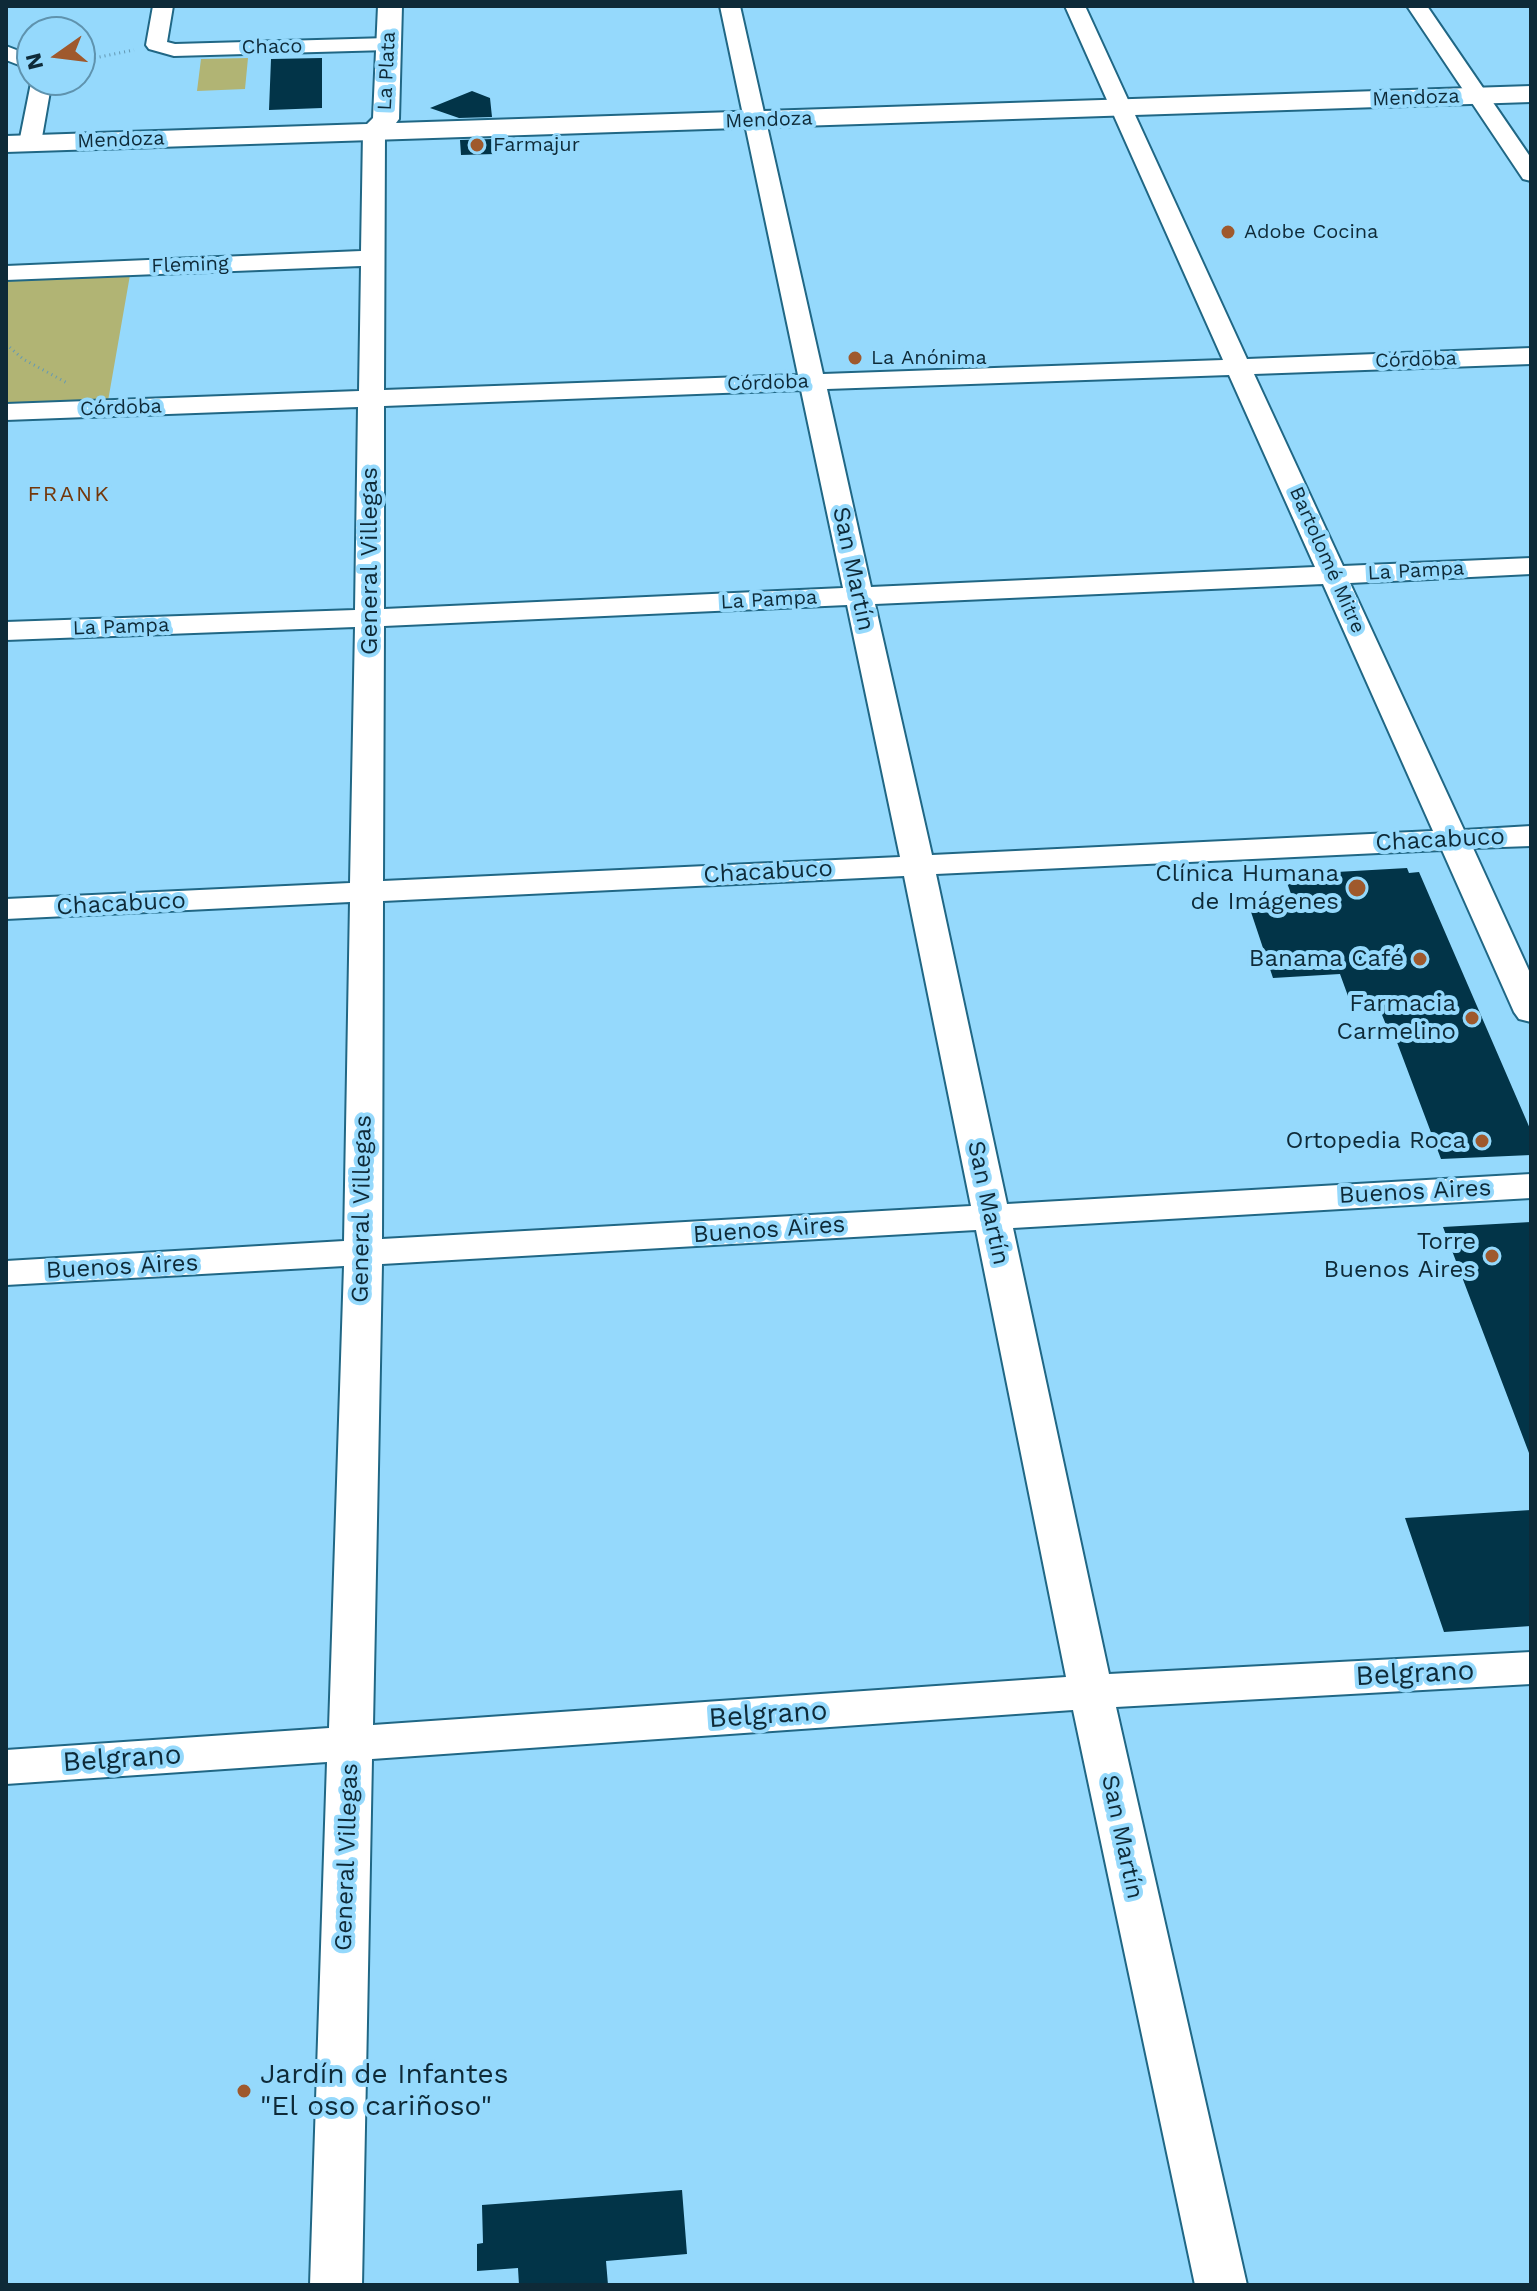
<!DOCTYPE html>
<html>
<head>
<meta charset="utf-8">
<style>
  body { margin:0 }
  #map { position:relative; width:1537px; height:2291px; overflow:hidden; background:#95d9fc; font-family:"Work Sans",sans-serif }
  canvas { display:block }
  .frame { position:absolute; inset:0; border:8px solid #0e2a38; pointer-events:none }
  .north { position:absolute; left:16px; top:16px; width:80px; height:80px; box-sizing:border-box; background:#95d9fc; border:2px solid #5f93ae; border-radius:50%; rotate:256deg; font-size:22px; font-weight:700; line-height:32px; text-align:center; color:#0e2a38 }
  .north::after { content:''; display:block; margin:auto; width:28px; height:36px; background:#9f592d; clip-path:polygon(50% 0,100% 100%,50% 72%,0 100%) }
</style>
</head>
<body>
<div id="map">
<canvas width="1537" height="2291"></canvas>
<div class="frame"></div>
<div class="north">N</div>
</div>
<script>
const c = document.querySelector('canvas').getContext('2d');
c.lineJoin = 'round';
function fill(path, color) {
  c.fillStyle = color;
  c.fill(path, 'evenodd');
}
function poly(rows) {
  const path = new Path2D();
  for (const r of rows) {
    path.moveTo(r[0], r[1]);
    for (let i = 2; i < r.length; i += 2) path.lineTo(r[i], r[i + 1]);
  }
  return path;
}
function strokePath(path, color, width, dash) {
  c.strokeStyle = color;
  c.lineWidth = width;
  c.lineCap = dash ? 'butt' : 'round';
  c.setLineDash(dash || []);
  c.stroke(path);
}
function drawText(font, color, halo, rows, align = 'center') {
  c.font = font + ' "Work Sans",sans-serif';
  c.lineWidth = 8;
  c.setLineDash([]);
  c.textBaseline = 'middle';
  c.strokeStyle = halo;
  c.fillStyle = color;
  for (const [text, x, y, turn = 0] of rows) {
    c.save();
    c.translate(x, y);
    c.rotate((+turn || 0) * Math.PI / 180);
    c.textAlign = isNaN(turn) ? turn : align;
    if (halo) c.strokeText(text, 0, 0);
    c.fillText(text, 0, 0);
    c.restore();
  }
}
fill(poly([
  [248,58,245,89,197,91,201,59],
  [130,275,108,401,6,405,6,279]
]), '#b1b474');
fill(poly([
  [322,58,322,108,269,110,271,59],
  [472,91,490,98,492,117,459,118,430,108],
  [494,139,495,154,461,155,460,140],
  [1407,868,1409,873,1419,872,1531,1131,1531,1155,1441,1159,1395,1037,1391,1037,1378,1005,1352,1007,1340,974,1273,978,1250,909,1296,907,1284,875],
  [1531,1222,1531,1452,1529,1453,1443,1227],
  [1531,1510,1531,1626,1444,1632,1405,1518],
  [682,2190,687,2254,606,2261,608,2285,519,2285,518,2268,477,2271,477,2244,483,2243,482,2205]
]), '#023448');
const street = poly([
  [153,6,173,6,167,42,175,44,388,38,398,44,388,50,174,56,149,49,146,45,153,6],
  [720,6,740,6,823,374,1223,360,1065,6,1085,6,1247,359,1531,348,1531,364,1254,374,1343,566,1531,558,1531,574,1350,583,1464,830,1531,826,1531,846,1473,848,1531,975,1531,1022,1519,1019,1514,1012,1442,850,936,874,1007,1204,1531,1174,1531,1198,1013,1228,1109,1674,1531,1652,1531,1684,1116,1707,1247,2285,1195,2285,1073,1710,372,1759,362,2285,310,2285,327,1762,6,1784,6,1750,329,1728,344,1266,6,1285,6,1261,344,1241,350,902,6,919,6,899,350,883,355,627,6,640,6,622,355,610,358,407,6,420,6,404,359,391,361,266,6,280,6,266,361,251,363,133,374,126,385,133,384,390,798,375,720,6],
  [1229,375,1315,567,871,587,827,389,1229,375],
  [801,390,843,588,384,609,384,406,801,390],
  [1323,584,1433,831,932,855,875,604,1323,584],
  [847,605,900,857,383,881,384,626,847,605],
  [904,876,971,1206,382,1239,383,901,904,876],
  [976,1230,1066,1677,373,1725,382,1264,976,1230],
  [1407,6,1427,6,1531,158,1531,181,1523,179,1407,6],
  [6,46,32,56,32,70,6,60,6,46],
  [32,78,52,80,41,143,30,150,19,143,32,78]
]);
const secondary = poly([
  [378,6,402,6,399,119,396,123,1531,86,1531,102,6,152,6,136,367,124,373,118,378,6]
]);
strokePath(street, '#206785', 4);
strokePath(secondary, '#206785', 4);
strokePath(poly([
  [80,61,134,50],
  [6,344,23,359,69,384]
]), '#6499b4', 3, [1, 4]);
fill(street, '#fff');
fill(secondary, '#fff');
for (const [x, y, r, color] of [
  [477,145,8,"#9f592d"],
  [1228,232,8,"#9f592d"],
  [855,358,8,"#9f592d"],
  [1357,888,10,"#9f592d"],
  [1420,959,8,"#9f592d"],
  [1472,1018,8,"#9f592d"],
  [1482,1141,8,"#9f592d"],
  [1492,1256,8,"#9f592d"],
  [244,2091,8,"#9f592d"]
]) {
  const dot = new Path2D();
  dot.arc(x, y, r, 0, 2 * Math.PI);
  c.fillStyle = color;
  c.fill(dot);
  strokePath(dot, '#95d9fc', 3);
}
drawText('20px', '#0e2a38', '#95d9fc', [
  ["Chaco",272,47,-1],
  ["La Plata",387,71,-87],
  ["Mendoza",1416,98,-2],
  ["Mendoza",769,120,-2],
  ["Mendoza",121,140,-2],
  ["Fleming",190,265,-2],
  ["Córdoba",1416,360,-2],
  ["Córdoba",768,383,-2],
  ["Córdoba",121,408,-2],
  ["Bartolomé Mitre",1327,560,66],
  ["La Pampa",1416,571,-3],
  ["La Pampa",769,600,-3],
  ["La Pampa",121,627,-2]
]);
drawText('20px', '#0e2a38', '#95d9fc', [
  ["Farmajur",493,145],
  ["Adobe Cocina",1244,232],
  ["La Anónima",871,358]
], 'left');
c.letterSpacing = '2px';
drawText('22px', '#73370a', '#95d9fc', [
  ["FRANK",69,495]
]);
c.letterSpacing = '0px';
drawText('24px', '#0e2a38', '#95d9fc', [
  ["General Villegas",370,561,-90],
  ["San Martín",853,569,78],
  ["Chacabuco",1440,840,-3],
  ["Chacabuco",768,872,-3],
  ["Chacabuco",121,904,-3],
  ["Buenos Aires",1415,1192,-3],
  ["San Martín",988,1203,78],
  ["General Villegas",362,1209,-89],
  ["Buenos Aires",769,1230,-4],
  ["Buenos Aires",122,1267,-3],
  ["San Martín",1122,1837,78],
  ["General Villegas",347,1857,-88]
]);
drawText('24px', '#0e2a38', '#95d9fc', [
  ["Clínica Humana",1339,874],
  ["de Imágenes",1339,902],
  ["Banama Café",1404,959],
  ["Farmacia",1456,1004],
  ["Carmelino",1456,1032],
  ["Ortopedia Roca",1466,1141],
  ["Torre",1476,1242],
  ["Buenos Aires",1476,1270]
], 'right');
drawText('28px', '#0e2a38', '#95d9fc', [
  ["Belgrano",1415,1674,-3],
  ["Belgrano",768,1715,-4],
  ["Belgrano",122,1759,-4]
]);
drawText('28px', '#0e2a38', '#95d9fc', [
  ["Jardín de Infantes",260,2075],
  ["\"El oso cariñoso\"",260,2107]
], 'left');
</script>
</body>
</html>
